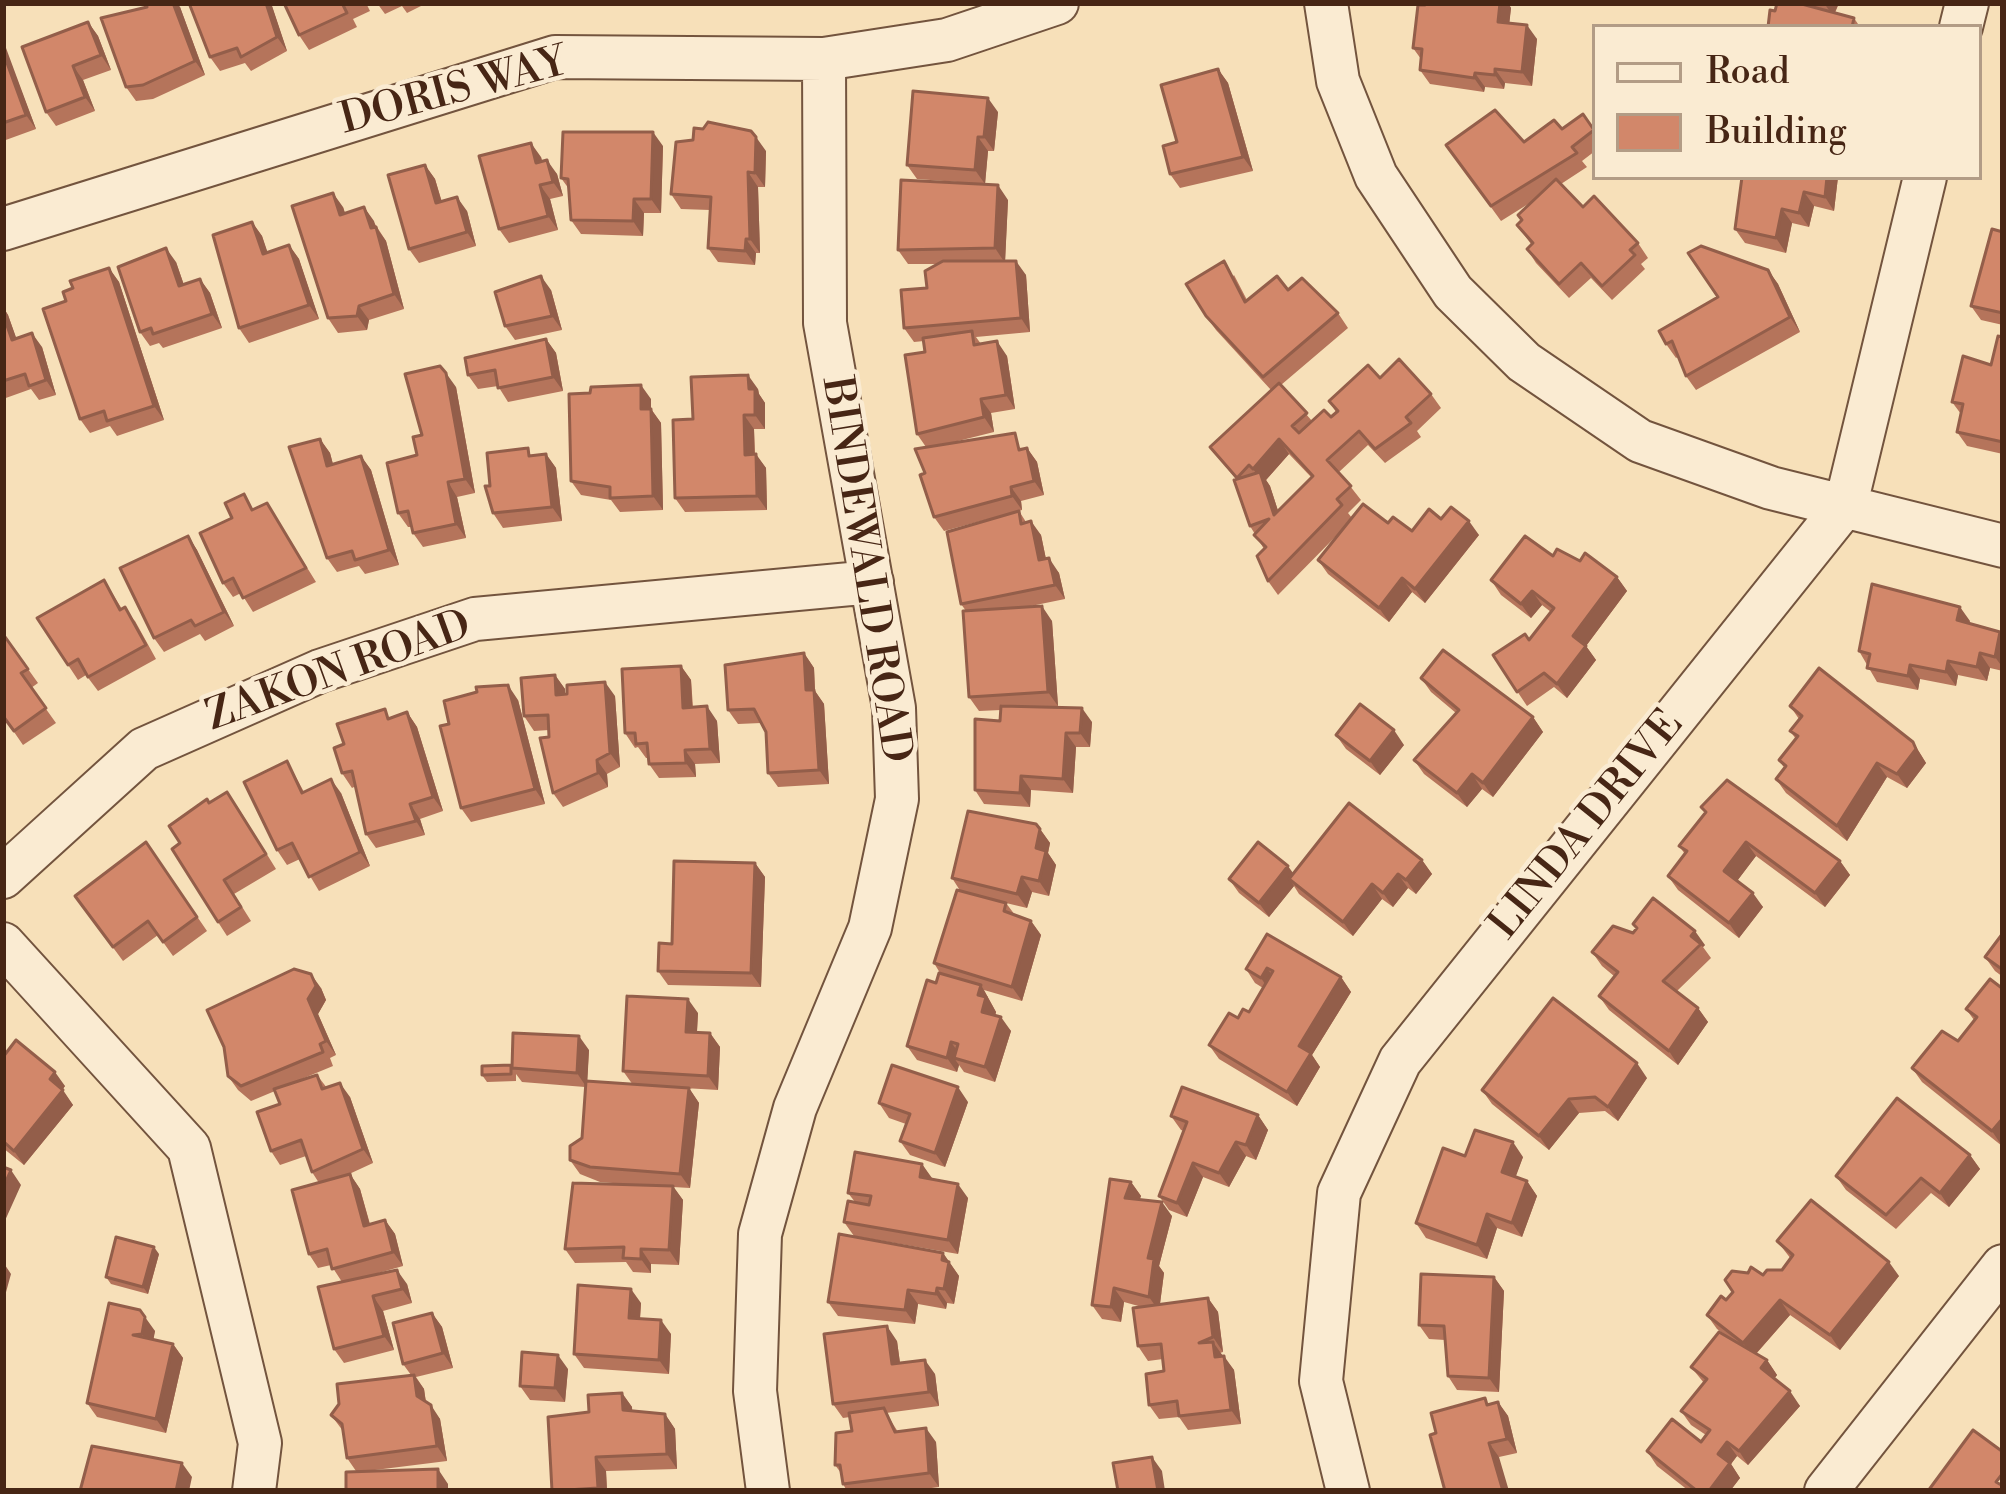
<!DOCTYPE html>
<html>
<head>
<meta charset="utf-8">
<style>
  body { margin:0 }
  #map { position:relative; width:2006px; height:1494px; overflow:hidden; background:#f7e0b9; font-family:"Libre Bodoni",serif }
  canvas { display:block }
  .frame { position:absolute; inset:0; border:6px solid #472615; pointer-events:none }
  .legend { position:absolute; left:1592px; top:24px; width:390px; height:156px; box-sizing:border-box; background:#faebd2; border:3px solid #b29c86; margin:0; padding:15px 21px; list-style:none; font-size:36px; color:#472615 }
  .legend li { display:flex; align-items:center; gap:24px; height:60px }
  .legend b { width:60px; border:3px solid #b29c86 }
</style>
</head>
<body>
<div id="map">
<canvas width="2006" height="1494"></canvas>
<div class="frame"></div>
<ul class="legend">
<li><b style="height:15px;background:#faebd2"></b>Road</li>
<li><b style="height:33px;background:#d2876a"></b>Building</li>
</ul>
</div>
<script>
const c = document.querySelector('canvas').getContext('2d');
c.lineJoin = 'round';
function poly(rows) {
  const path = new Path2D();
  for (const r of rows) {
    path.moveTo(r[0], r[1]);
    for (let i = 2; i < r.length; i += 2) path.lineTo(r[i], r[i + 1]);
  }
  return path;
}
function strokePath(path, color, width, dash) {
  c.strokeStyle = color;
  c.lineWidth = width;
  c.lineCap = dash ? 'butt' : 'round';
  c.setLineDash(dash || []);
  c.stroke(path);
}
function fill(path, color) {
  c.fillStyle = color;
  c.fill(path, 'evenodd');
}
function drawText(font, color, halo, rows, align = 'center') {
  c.font = font + ' "Libre Bodoni",serif';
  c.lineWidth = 9;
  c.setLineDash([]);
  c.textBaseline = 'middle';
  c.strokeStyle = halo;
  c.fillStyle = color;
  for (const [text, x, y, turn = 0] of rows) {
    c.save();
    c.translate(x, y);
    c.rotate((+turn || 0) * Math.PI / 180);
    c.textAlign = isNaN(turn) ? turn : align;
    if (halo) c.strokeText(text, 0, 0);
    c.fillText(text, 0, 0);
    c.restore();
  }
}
const minor = poly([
  [1326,3,1338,81,1376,176,1453,292,1524,362,1640,441,1771,488,2003,546],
  [1961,27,1967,3],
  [3,229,555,57,824,59,947,40,1057,3],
  [3,877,144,749,320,671,475,619,872,582],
  [3,944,189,1148,260,1443,254,1491],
  [768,1491,755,1391,760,1234,795,1108,870,928,897,799,894,708,825,323,824,59],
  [1348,1491,1321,1381,1339,1193,1400,1061,1846,504,1925,177],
  [1826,1491,2003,1266]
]);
strokePath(minor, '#73543e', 46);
strokePath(minor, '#faebd2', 42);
fill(poly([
  [271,3,287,51,251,71,245,63,220,71,210,57],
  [284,3,366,3,370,11,353,19,357,27,309,50,299,35],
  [377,3,427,3,407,13,402,6,385,14],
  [1426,3,1508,3,1511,8,1509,23,1537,39,1532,86,1505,83,1504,89,1485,87,1484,92,1430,84,1420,70,1421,59,1413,48],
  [1777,3,1839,3,1835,13,1854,18,1860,27,1768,27],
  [180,7,205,75,153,99,136,101,126,87],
  [88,22,98,36,111,70,83,80,95,111,56,126,46,112],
  [3,43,36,129,3,141],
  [1218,69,1228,83,1253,171,1180,188,1170,174,1177,142],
  [998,112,994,151,988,151,985,184,917,179,907,165],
  [1583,114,1595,131,1595,151,1582,161,1587,167,1561,184,1583,207,1638,243,1648,258,1641,264,1645,269,1612,300,1591,278,1569,298,1536,263,1527,249,1531,244,1517,225,1522,220,1533,201,1501,221,1446,145,1524,142,1562,129],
  [663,146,661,213,644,213,643,236,581,234,571,220,569,189,561,178],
  [766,151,765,187,758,187,760,253,756,253,755,265,718,262,708,248,710,210,681,209,671,194],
  [541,157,542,161,557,174,563,196,550,199,558,230,509,243,499,229],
  [425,165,435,179,442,202,467,211,476,246,419,263,409,249],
  [1742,177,1838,177,1834,211,1814,206,1809,227,1792,223,1786,253,1745,243,1735,229],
  [1008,200,1005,261,1026,275,1030,332,976,337,981,344,1007,356,1015,409,991,413,994,432,942,445,1027,448,1037,462,1044,495,1021,501,1022,510,944,531,934,517,925,473,926,447,917,434,925,352,924,341,914,342,904,328,938,264,908,264,898,250],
  [343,207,345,213,364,207,386,241,404,309,369,320,367,330,338,333,328,318],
  [252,222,262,236,267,252,289,245,299,259,319,319,249,343,239,328],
  [2003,232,2003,325,1981,320,1971,306],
  [176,262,184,285,200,279,210,293,222,328,163,348,159,343,150,346,140,332],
  [109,268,119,282,164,420,117,436,110,426,90,433,80,419,66,301,73,288],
  [1768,270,1778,284,1800,332,1696,390,1686,376,1678,357,1676,358,1666,344],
  [1234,275,1247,300,1288,290,1338,313,1348,328,1281,385,1312,421,1331,417,1336,412,1329,401,1380,378,1431,394,1441,408,1417,431,1421,437,1385,463,1368,445,1339,472,1361,500,1348,513,1352,518,1388,523,1412,531,1441,519,1479,535,1425,603,1412,592,1389,622,1328,574,1318,560,1346,526,1278,595,1268,581,1264,549,1250,526,1236,479,1210,447,1271,390,1216,330,1206,316],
  [1289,454,1311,477,1278,511,1270,486,1266,480],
  [551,290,562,330,515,340,505,326],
  [3,307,8,315,16,338,42,347,56,395,39,400,31,389,3,399],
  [2003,337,2003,454,1967,446,1957,432,1961,414,1952,402,1991,365],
  [546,339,556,353,563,391,508,402,498,386,478,389,468,375],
  [456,387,475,493,457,497,466,538,423,547,413,533,412,527,408,527,398,513,422,435],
  [758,389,759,394,765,403,765,429,754,429,755,454,766,468,767,510,685,512,675,498],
  [651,399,651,409,661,423,663,510,620,512,611,500,581,495,571,481],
  [320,439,330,453,333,464,361,456,371,470,399,565,365,574,359,566,337,572,327,558],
  [546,454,556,468,562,521,503,528,493,513,490,486,533,455],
  [267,503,316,582,253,612,241,593,233,597,223,583,254,509],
  [1019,511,1026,522,1041,535,1046,559,1059,573,1065,599,1026,607,1052,621,1058,706,1043,707,1092,722,1090,747,1076,747,1073,793,1031,790,1030,807,984,804,975,790,1000,721,1001,710,979,711,969,697,966,611,961,604],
  [188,536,197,550,234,626,205,641,200,634,164,652,154,638],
  [1553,556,1617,577,1627,591,1586,646,1596,660,1567,698,1554,687,1527,706,1493,655,1529,640,1551,612,1542,605,1531,618,1501,595,1491,580],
  [104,580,122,609,135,621,156,659,98,691,86,675,78,680,37,618],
  [1960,607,1969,623,2000,632,2003,636,2003,671,1990,668,1987,681,1958,675,1956,686,1920,679,1918,690,1877,682,1859,651],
  [3,634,38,683,31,688,56,723,23,745,3,716],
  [804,653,814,668,815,691,824,704,829,784,778,787,768,773,766,732,761,723,738,724,728,710],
  [681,666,691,680,693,707,717,721,720,763,695,764,696,777,659,778,649,764,648,758,646,758,638,747,635,748,625,733],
  [555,675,565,689,565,694,615,696,620,767,607,774,608,787,563,807,553,793,549,730,534,731,524,716],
  [1421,678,1533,717,1543,732,1493,797,1482,789,1467,807,1424,774,1414,760,1456,713,1431,692],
  [518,700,545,804,471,822,461,808],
  [1790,706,1913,742,1926,763,1907,788,1887,777,1847,841,1786,793,1776,779,1785,769,1779,760,1796,739,1790,731,1799,719],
  [407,712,417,727,443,811,420,819,425,835,376,848,366,834,356,786,352,788,342,773,344,744,391,718],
  [1336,735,1404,745,1380,775,1346,749],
  [287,761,304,792,341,793,370,866,319,891,300,859,287,865,277,850],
  [209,803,237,806,276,869,234,894,251,921,227,936,218,922,180,843],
  [1701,807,1840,861,1850,875,1825,907,1756,856,1737,881,1763,907,1739,938,1678,890,1668,876,1685,854,1679,846,1705,813],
  [1040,829,1050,843,1048,853,1056,865,1049,896,1032,892,1027,908,1006,903,1015,915,1031,921,1041,935,1022,1001,984,990,996,1012,995,1016,1011,1031,995,1082,964,1072,959,1065,957,1072,917,1060,907,1046,940,973,934,963,961,892,952,878],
  [146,842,207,931,173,956,158,935,123,961,75,896],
  [1422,860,1432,874,1416,894,1408,888,1393,907,1382,899,1353,936,1299,894,1294,886,1269,917,1239,893,1229,879],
  [755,863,765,877,761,987,668,985,658,971,672,944],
  [1633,924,1705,945,1703,947,1711,958,1677,991,1698,1008,1708,1022,1678,1065,1609,1010,1599,996,1614,976,1602,966,1592,952,1633,933,1636,929],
  [2003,933,2003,977,1995,971,1985,957],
  [1267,934,1341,977,1351,992,1312,1055,1320,1067,1297,1106,1219,1059,1209,1045,1238,1018,1249,1012,1263,988,1255,983,1246,969],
  [321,988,326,1000,318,1014,336,1055,330,1058,333,1066,292,1083,317,1075,327,1088,350,1097,373,1163,347,1175,350,1174,360,1189,370,1224,385,1220,395,1234,403,1266,361,1278,407,1284,412,1303,383,1311,394,1350,344,1363,334,1349,342,1282,331,1265,318,1268,309,1254,319,1183,312,1172,306,1156,280,1165,271,1151,280,1104,275,1091,251,1101,238,1090,228,1076],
  [2003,989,2003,1145,2002,1146,1922,1082,1912,1068,1958,1041,1974,1020,1966,1009],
  [698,1013,697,1033,710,1033,720,1047,718,1090,667,1087,689,1088,699,1103,690,1188,673,1187,683,1200,679,1265,651,1264,651,1273,633,1272,626,1262,575,1263,565,1249,651,1186,600,1182,580,1174,570,1160,582,1138,585,1087,522,1082,516,1074,516,1081,487,1082,482,1075,511,1065,589,1050,587,1081,633,1085,623,1071],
  [3,1057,65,1086,62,1090,73,1105,24,1165,3,1148],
  [1647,1078,1618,1121,1605,1111,1579,1113,1549,1150,1492,1104,1482,1090],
  [968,1102,945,1167,910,1155,900,1141,906,1124,889,1118,879,1103],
  [1258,1115,1268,1130,1256,1160,1246,1156,1229,1187,1203,1177,1187,1217,1169,1210,1159,1196,1184,1131,1181,1130,1171,1116],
  [1970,1155,1980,1169,1949,1207,1931,1193,1896,1229,1846,1190,1836,1176],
  [1465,1156,1523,1157,1515,1177,1527,1181,1537,1196,1522,1237,1497,1228,1487,1259,1426,1238,1416,1223],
  [922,1164,932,1180,968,1198,958,1254,854,1236,844,1222,855,1202,848,1193],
  [1131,1182,1141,1196,1139,1200,1172,1216,1159,1266,1164,1273,1160,1304,1208,1298,1218,1312,1223,1352,1220,1353,1234,1370,1241,1424,1188,1430,1179,1417,1159,1419,1149,1405,1164,1371,1163,1359,1148,1361,1138,1346,1142,1307,1124,1302,1121,1322,1102,1319,1092,1305],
  [1777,1241,1899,1276,1840,1350,1790,1315,1756,1354,1767,1360,1777,1375,1774,1379,1800,1406,1748,1465,1737,1456,1731,1464,1740,1478,1730,1491,1689,1491,1657,1466,1647,1451,1701,1442,1706,1435,1691,1425,1681,1411,1704,1383,1691,1367,1724,1334,1717,1329,1707,1315,1763,1275,1782,1270,1791,1259],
  [943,1253,959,1276,954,1304,947,1303,946,1309,918,1304,915,1324,838,1316,828,1302],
  [159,1254,148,1294,111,1284,106,1277],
  [1494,1277,1504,1291,1499,1392,1457,1390,1448,1376,1445,1340,1429,1339,1419,1325],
  [109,1303,155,1331,153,1339,173,1344,183,1358,166,1433,97,1417,87,1403],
  [641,1303,640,1319,671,1334,669,1374,584,1368,574,1354],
  [432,1313,442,1327,453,1368,416,1377,424,1389,426,1402,440,1419,447,1461,367,1471,448,1484,448,1491,346,1491,356,1471,347,1458,343,1431,331,1415,339,1404,411,1375,403,1364],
  [897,1341,900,1363,935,1374,939,1406,886,1413,898,1432,936,1442,939,1487,909,1491,847,1491,843,1484,841,1473,835,1465,852,1431,850,1417,843,1418,833,1404],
  [568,1369,565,1402,530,1400,520,1386],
  [622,1393,632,1407,632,1411,665,1414,675,1429,677,1469,606,1471,607,1491,552,1491,589,1412],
  [1498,1402,1508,1416,1517,1453,1499,1457,1436,1433,1489,1404]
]), '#b5745b');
fill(poly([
  [173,3,177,3,180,7,205,75,195,61],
  [266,3,271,3,287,51,277,37],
  [1500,3,1508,3,1511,8,1508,36,1498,22],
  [1824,3,1839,3,1833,16],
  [88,22,98,36,111,70,101,55],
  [1527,25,1537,39,1532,86,1522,72],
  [3,43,6,48,36,129,26,115,3,52],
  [73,66,83,80,95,111,85,97],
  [1218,69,1228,83,1253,171,1243,157],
  [1495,69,1505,83,1504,89,1495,75],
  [1475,73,1485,87,1484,92,1474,78],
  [988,98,998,112,994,151,984,137],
  [653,132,663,146,661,213,651,199],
  [756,137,766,151,765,187,755,173],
  [978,137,988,151,985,184,975,170],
  [531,143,541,157,546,177,536,163],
  [547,160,557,174,563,196,553,182],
  [425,165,435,179,446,217,436,203],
  [748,172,758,187,760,253,750,239],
  [1827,177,1838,177,1834,211,1825,197],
  [540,185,550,199,558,230,548,216],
  [998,185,1008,200,1005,263,995,248],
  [1804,192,1814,206,1809,227,1799,213],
  [333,193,343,207,350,229,340,215],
  [457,197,467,211,476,246,467,232],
  [634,199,644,213,643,236,633,221],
  [364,207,374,221,377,231,376,227,386,241,404,309,394,294],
  [1782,209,1792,223,1786,253,1776,238],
  [252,222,262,236,273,268,263,254],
  [746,239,756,253,755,265,745,251],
  [289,245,299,259,319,319,309,305],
  [166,248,176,262,189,300,179,286],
  [1016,261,1026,275,1030,332,1021,318],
  [109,268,119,282,164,420,154,406],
  [1768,270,1778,284,1800,332,1790,317],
  [541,276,551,290,562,330,552,316],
  [200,279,210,293,222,328,212,314],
  [359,306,369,320,367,330,357,316],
  [3,307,8,315,22,354,12,340,3,314],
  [32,333,42,347,56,395,46,380],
  [546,339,556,353,563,391,553,377],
  [997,341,1007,356,1015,409,1006,395],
  [446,373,456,387,475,493,465,479],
  [748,375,758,389,759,394,765,403,765,429,755,415,749,389],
  [641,385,651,399,651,423,641,409],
  [981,399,991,413,994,432,984,417],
  [651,409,661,423,663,510,653,496],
  [744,415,754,429,755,469,745,455],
  [320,439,330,453,337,480,327,466],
  [1279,439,1289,454,1266,480,1270,486,1284,529,1274,515,1263,483,1253,469],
  [1027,448,1037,462,1044,495,1034,481],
  [546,454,556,468,562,521,552,507],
  [756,454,766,468,767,510,757,496],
  [361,456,371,470,399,565,389,550],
  [448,482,457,497,466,538,456,524],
  [1011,487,1021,501,1022,510,1012,496],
  [1031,521,1041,535,1049,574,1039,560],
  [1469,521,1479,535,1425,603,1415,589],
  [188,536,197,550,234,626,224,612],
  [1049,558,1059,573,1065,599,1055,585],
  [1617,577,1627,591,1586,646,1596,660,1567,698,1557,684,1573,636],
  [1402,578,1412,592,1389,622,1379,608],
  [1532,591,1542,605,1531,618,1521,604],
  [1042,606,1052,621,1058,706,1048,692],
  [1960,607,1970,621,1967,634,1957,620],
  [2000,632,2003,636,2003,668,1995,657],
  [804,653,814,668,815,691,824,704,829,784,819,770,806,690],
  [1980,653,1990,668,1987,681,1977,667],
  [1948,661,1958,675,1956,686,1946,672],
  [1910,665,1920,679,1918,690,1908,676],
  [681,666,691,680,693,722,683,708],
  [555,675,565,689,566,709,556,695],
  [605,682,615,696,620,767,610,753],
  [508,685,518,700,545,804,535,789],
  [707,706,717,721,720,763,710,749],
  [1082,708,1092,722,1090,747,1080,733],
  [407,712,417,727,443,811,433,797],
  [1533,717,1543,732,1493,797,1483,783],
  [1394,730,1404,745,1380,775,1370,761],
  [1066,733,1076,747,1073,793,1063,779],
  [1913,742,1926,763,1907,788,1897,774],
  [685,750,695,764,696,777,686,763],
  [597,760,607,774,608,787,598,773],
  [1877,763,1887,777,1847,841,1837,826],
  [1472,774,1482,789,1467,807,1457,793],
  [1021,776,1031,790,1030,807,1020,793],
  [331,779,341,793,370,866,360,852],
  [410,804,420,819,425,835,416,821],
  [1040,829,1050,843,1048,853,1056,865,1049,896,1039,881,1036,848],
  [1746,842,1756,856,1734,885,1724,871],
  [1422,860,1432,874,1416,894,1406,880],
  [1840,861,1850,875,1825,907,1815,893],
  [755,863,765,877,761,987,751,973],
  [1288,866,1298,880,1289,879,1294,886,1269,917,1259,903],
  [1398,874,1408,888,1393,907,1383,893],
  [1022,877,1032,892,1027,908,1017,894],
  [1372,884,1382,899,1353,936,1343,922],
  [1753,893,1763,907,1739,938,1729,923],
  [1031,921,1041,935,1022,1001,1012,987],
  [1695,931,1705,945,1703,947,1691,936],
  [1267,968,1277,982,1271,993,1261,978],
  [311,974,321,988,326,1000,318,1014,336,1055,326,1041,308,999],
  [1341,977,1351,992,1312,1055,1320,1067,1297,1106,1287,1092,1299,1046],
  [981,985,996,1012,992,1026,982,1012,978,995],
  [688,999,698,1013,696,1046,686,1032],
  [1698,1008,1708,1022,1678,1065,1669,1051],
  [1001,1017,1011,1031,995,1082,985,1067],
  [710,1033,720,1047,718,1090,708,1076],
  [579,1036,589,1050,587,1088,577,1073],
  [951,1042,961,1056,954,1058,959,1065,957,1072,947,1058],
  [1637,1063,1647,1078,1618,1121,1608,1107],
  [55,1072,65,1086,60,1093,50,1079],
  [340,1083,350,1097,373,1163,363,1149],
  [958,1087,968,1102,945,1167,935,1153],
  [689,1088,699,1103,690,1188,680,1174],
  [63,1090,73,1105,24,1165,14,1151],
  [1569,1099,1579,1113,1549,1150,1539,1136],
  [1258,1115,1268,1130,1256,1160,1246,1145],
  [2003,1118,2003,1145,2002,1146,1992,1131],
  [1236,1142,1246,1156,1229,1187,1219,1173],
  [1513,1142,1523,1157,1512,1187,1502,1172],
  [1970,1155,1980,1169,1949,1207,1940,1193],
  [1193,1163,1203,1177,1187,1217,1177,1203],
  [922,1164,932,1178,929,1192,920,1177],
  [11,1170,21,1185,3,1225,3,1188],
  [350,1174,360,1189,374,1240,364,1226],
  [1527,1181,1537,1196,1522,1237,1512,1223],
  [1131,1182,1141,1196,1135,1213,1125,1198],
  [958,1184,968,1198,958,1254,948,1240],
  [673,1186,683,1200,679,1265,669,1250],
  [1162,1202,1172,1216,1159,1266,1164,1273,1159,1311,1149,1297,1148,1258],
  [1487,1214,1497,1228,1487,1259,1477,1245],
  [385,1220,395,1234,403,1266,393,1252],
  [154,1247,159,1254,148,1294,143,1287],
  [641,1249,651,1264,651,1273,641,1259],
  [943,1253,959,1276,954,1304,944,1289],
  [3,1262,11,1274,3,1303],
  [1889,1262,1899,1276,1840,1350,1830,1335],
  [397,1270,407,1284,412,1303,402,1289],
  [1494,1277,1504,1291,1499,1392,1489,1378],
  [937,1288,947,1303,946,1309,936,1294],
  [1114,1288,1124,1302,1121,1322,1111,1307],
  [631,1289,641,1303,639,1332,629,1318],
  [908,1290,918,1304,915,1324,905,1310],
  [373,1296,383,1311,394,1350,384,1336],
  [1208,1298,1218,1312,1223,1352,1213,1337],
  [1780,1300,1790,1315,1753,1357,1743,1343],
  [432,1313,442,1327,453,1368,443,1353],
  [145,1317,155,1331,152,1348,142,1334],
  [661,1320,671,1334,669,1374,659,1360],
  [887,1326,897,1341,902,1378,892,1364],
  [1213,1342,1223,1356,1215,1357],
  [173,1344,183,1358,166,1433,156,1419],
  [558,1355,568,1369,565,1402,555,1388],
  [1224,1356,1234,1370,1241,1424,1231,1410],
  [925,1360,935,1374,939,1406,929,1392],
  [1767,1360,1777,1375,1771,1383,1761,1368],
  [414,1375,424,1389,427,1411,417,1396],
  [1790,1391,1800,1406,1748,1465,1739,1451],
  [622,1393,632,1407,633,1424,623,1410],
  [1498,1402,1508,1416,1517,1453,1507,1439],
  [431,1405,440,1419,447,1461,437,1446],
  [665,1414,675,1429,677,1469,667,1454],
  [926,1428,936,1442,939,1487,929,1473],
  [1727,1442,1737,1456,1731,1464,1740,1478,1730,1491,1709,1491,1718,1454],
  [1489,1443,1499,1457,1509,1491,1503,1491],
  [596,1457,606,1471,607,1491,600,1491,598,1488],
  [1152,1457,1162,1471,1165,1491,1158,1491],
  [182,1463,192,1477,189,1491,176,1491],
  [438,1469,448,1484,448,1491,438,1491]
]), '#935e4a');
const building = poly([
  [146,3,173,3,195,61,143,85,126,87,101,18,147,7,146,3],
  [189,3,266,3,277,37,241,57,237,48,210,57,189,3],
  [284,3,347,3,343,5,347,13,299,35,284,3],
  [1426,3,1500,3,1498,22,1527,25,1522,72,1495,69,1495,75,1475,73,1474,78,1420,70,1422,49,1413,48,1418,5,1425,5,1426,3],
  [1777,3,1798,3,1854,18,1852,27,1768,27,1770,10,1775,11,1777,3],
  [88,22,101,55,73,66,85,97,46,112,22,47,88,22],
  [3,52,26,115,3,123,3,52],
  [1218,69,1243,157,1170,174,1163,146,1177,142,1161,85,1218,69],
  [913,91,988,98,984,137,978,137,975,170,907,165,913,91],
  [1495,110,1524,142,1554,120,1562,129,1583,114,1594,130,1572,147,1577,153,1491,206,1446,145,1495,110],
  [708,122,751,131,756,137,755,173,748,172,750,239,746,239,745,251,708,248,711,197,671,194,676,142,693,140,694,128,703,129,708,122],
  [563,132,653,132,651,199,634,199,633,221,571,220,568,179,561,178,563,132],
  [531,143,536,163,547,160,553,182,540,185,548,216,499,229,479,156,531,143],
  [425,165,436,203,457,197,467,232,409,249,388,175,425,165],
  [1742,177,1827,177,1825,197,1804,192,1799,213,1782,209,1776,238,1735,229,1742,177],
  [1556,179,1583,207,1594,196,1638,243,1630,250,1635,255,1602,286,1581,263,1559,284,1527,249,1533,243,1517,225,1522,220,1518,215,1556,179],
  [901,180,998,185,995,248,898,250,901,180],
  [333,193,340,215,364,207,371,228,376,227,394,294,359,306,357,316,328,318,292,206,333,193],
  [252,222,263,254,289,245,309,305,239,328,213,235,252,222],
  [1992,229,2003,232,2003,313,1971,306,1992,229],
  [1701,246,1768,270,1790,317,1686,376,1672,341,1666,344,1659,331,1718,297,1688,253,1701,246],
  [166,248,179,286,200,279,212,314,153,334,151,328,140,332,118,267,166,248],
  [943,261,1016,261,1021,318,904,328,901,290,927,288,925,271,943,261],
  [1224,261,1245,302,1277,276,1288,290,1302,278,1338,313,1263,377,1206,316,1186,284,1224,261],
  [109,268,154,406,107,421,104,411,80,419,43,309,66,301,63,292,73,288,70,281,109,268],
  [541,276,552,316,505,326,495,292,541,276],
  [3,314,12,340,32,333,46,380,29,386,25,374,3,381,3,314],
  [972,331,974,345,997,341,1006,395,981,399,984,417,917,434,905,355,925,352,923,338,972,331],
  [1998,336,2003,337,2003,442,1957,432,1963,404,1952,402,1963,356,1991,365,1998,336],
  [546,339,553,377,498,388,495,370,468,375,465,358,546,339],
  [1399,359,1431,394,1406,417,1411,423,1375,449,1359,431,1327,460,1351,486,1337,499,1342,505,1268,581,1257,556,1266,547,1254,535,1269,519,1250,526,1234,480,1260,472,1274,515,1313,476,1279,439,1253,469,1249,465,1237,478,1210,447,1279,383,1307,413,1292,426,1299,433,1324,410,1331,417,1338,411,1329,401,1368,365,1380,378,1399,359],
  [440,366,446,373,465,479,448,482,456,524,413,533,408,511,398,513,387,463,417,455,413,437,422,435,405,374,440,366],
  [748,375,749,389,755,389,755,415,744,415,745,455,756,454,757,496,675,498,673,420,693,419,691,377,748,375],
  [641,385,641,409,651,409,653,496,610,498,610,487,571,481,569,394,590,393,591,387,641,385],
  [1015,433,1019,450,1027,448,1034,481,1011,487,1012,496,934,517,920,475,925,473,915,449,1015,433],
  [320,439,327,466,361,456,389,550,355,560,352,551,327,558,289,447,320,439],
  [528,448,529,456,546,454,552,507,493,513,485,486,490,486,487,453,528,448],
  [244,494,252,510,267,503,306,568,243,598,233,578,223,583,200,533,232,518,225,503,244,494],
  [1363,504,1388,523,1393,517,1412,531,1429,509,1441,519,1451,507,1469,521,1415,589,1402,578,1379,608,1318,560,1363,504],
  [1019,511,1021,524,1031,521,1039,560,1049,558,1055,585,961,604,947,532,1019,511],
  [188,536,224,612,195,626,191,620,154,638,120,568,188,536],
  [1525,536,1553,556,1557,549,1580,561,1585,553,1617,577,1573,636,1586,646,1557,684,1544,673,1517,692,1493,655,1525,634,1529,640,1554,608,1532,591,1521,604,1491,580,1525,536],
  [104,580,120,610,125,607,146,645,88,677,78,659,68,665,37,618,104,580],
  [1872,584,1960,607,1957,620,2000,632,1995,657,1980,653,1977,667,1948,661,1946,672,1910,665,1908,676,1867,668,1870,654,1859,651,1872,584],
  [1042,606,1048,692,969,697,963,611,1042,606],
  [3,634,28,669,21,673,46,708,14,731,3,716,3,634],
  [1443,650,1533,717,1483,783,1472,774,1457,793,1414,760,1459,710,1421,678,1443,650],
  [804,653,806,690,814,690,819,770,768,773,766,732,754,709,728,710,725,665,804,653],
  [681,666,683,708,707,706,710,749,685,750,686,763,649,764,647,743,636,744,635,733,625,733,622,669,681,666],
  [1819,668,1913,742,1916,749,1897,774,1877,763,1837,826,1776,779,1786,766,1779,760,1798,736,1790,731,1802,716,1790,706,1819,668],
  [555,675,556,695,567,694,567,685,605,682,610,753,597,760,598,773,553,793,540,738,549,737,548,715,524,716,521,678,555,675],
  [508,685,535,789,461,808,440,726,449,724,444,701,477,692,476,687,508,685],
  [1360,704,1394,730,1370,761,1336,735,1360,704],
  [1001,706,1082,708,1080,733,1066,733,1063,779,1021,776,1020,793,975,790,975,719,1000,721,1001,706],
  [385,709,388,719,407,712,433,797,410,804,416,821,366,834,352,771,342,773,334,748,344,744,337,724,385,709],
  [287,761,302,793,331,779,360,852,309,877,292,843,277,850,244,782,287,761],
  [1727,780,1840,861,1815,893,1746,842,1724,871,1753,893,1729,923,1668,876,1687,851,1679,846,1706,812,1701,807,1727,780],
  [227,792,266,854,224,880,241,907,218,922,172,849,180,843,169,826,207,799,209,803,227,792],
  [1349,803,1422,860,1406,880,1398,874,1383,893,1372,884,1343,922,1289,879,1349,803],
  [968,811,1036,824,1040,829,1036,848,1046,851,1039,881,1022,877,1017,894,952,878,968,811],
  [146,842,197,917,163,942,148,921,113,947,75,896,146,842],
  [1258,842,1288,866,1259,903,1229,879,1258,842],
  [674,861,755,863,751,973,658,971,659,943,672,944,674,861],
  [957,890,1006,903,1004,911,1031,921,1012,987,934,963,957,890],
  [1653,898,1695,931,1691,936,1701,944,1663,981,1698,1008,1669,1051,1599,996,1618,972,1592,952,1613,926,1633,933,1637,928,1633,924,1653,898],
  [2003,933,2003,970,1985,957,2003,933],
  [1267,934,1341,977,1299,1046,1311,1053,1287,1092,1209,1045,1229,1013,1238,1018,1243,1009,1249,1012,1273,971,1267,968,1261,978,1246,969,1267,934],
  [294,969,311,974,316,986,308,999,326,1041,320,1044,323,1052,241,1086,228,1076,224,1047,207,1010,294,969],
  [939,973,981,985,978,995,986,997,982,1012,1001,1017,985,1067,954,1058,958,1044,951,1042,947,1058,907,1046,927,980,936,983,939,973],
  [1990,979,2003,989,2003,1118,1992,1131,1912,1068,1942,1031,1958,1041,1977,1017,1966,1009,1990,979],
  [627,996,688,999,686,1032,710,1033,708,1076,623,1071,627,996],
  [1553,998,1637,1063,1608,1107,1595,1097,1569,1099,1539,1136,1482,1090,1553,998],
  [513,1033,579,1036,577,1073,512,1068,513,1033],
  [16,1040,55,1072,50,1079,63,1090,14,1151,3,1141,3,1057,16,1040],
  [511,1065,511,1074,482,1075,482,1066,511,1065],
  [892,1065,958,1087,935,1153,900,1141,910,1114,879,1103,892,1065],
  [317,1075,322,1089,340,1083,363,1149,312,1172,301,1140,271,1151,257,1112,280,1104,274,1089,317,1075],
  [586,1081,689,1088,680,1174,590,1167,570,1160,570,1146,582,1138,586,1081],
  [1182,1087,1258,1115,1246,1145,1236,1142,1219,1173,1193,1163,1177,1203,1159,1196,1187,1122,1171,1116,1182,1087],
  [1897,1098,1970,1155,1940,1193,1921,1178,1886,1215,1836,1176,1897,1098],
  [1475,1130,1513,1142,1502,1172,1527,1181,1512,1223,1487,1214,1477,1245,1416,1223,1443,1148,1465,1156,1475,1130],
  [855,1152,922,1164,920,1177,958,1184,948,1240,844,1222,848,1201,869,1205,871,1196,848,1193,855,1152],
  [3,1167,11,1170,3,1188,3,1167],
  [350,1174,364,1226,385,1220,393,1252,332,1269,327,1249,309,1254,292,1190,350,1174],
  [1110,1179,1131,1182,1125,1198,1162,1202,1148,1258,1154,1259,1149,1297,1114,1288,1111,1307,1092,1305,1110,1179],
  [573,1183,673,1186,669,1250,641,1249,641,1259,623,1258,624,1247,565,1249,573,1183],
  [1811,1200,1889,1262,1830,1335,1780,1300,1743,1343,1707,1315,1721,1296,1726,1300,1733,1292,1725,1280,1732,1271,1748,1273,1751,1267,1763,1275,1767,1270,1782,1270,1793,1255,1777,1241,1811,1200],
  [839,1234,943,1253,942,1260,949,1262,944,1289,937,1288,936,1294,908,1290,905,1310,828,1302,839,1234],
  [116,1237,154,1247,143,1287,106,1277,116,1237],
  [397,1270,402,1289,373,1296,384,1336,334,1349,318,1287,397,1270],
  [1421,1274,1494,1277,1489,1378,1448,1376,1444,1326,1419,1325,1421,1274],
  [578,1285,631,1289,629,1318,661,1320,659,1360,574,1354,578,1285],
  [1208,1298,1213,1337,1199,1343,1213,1342,1215,1357,1224,1356,1231,1410,1179,1416,1177,1401,1149,1405,1146,1374,1164,1371,1161,1344,1138,1346,1133,1308,1208,1298],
  [109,1303,140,1310,145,1317,142,1334,133,1335,173,1344,156,1419,87,1403,109,1303],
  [432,1313,443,1353,403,1364,393,1323,432,1313],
  [887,1326,892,1364,925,1360,929,1392,833,1404,824,1334,887,1326],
  [1719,1332,1767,1360,1761,1368,1790,1391,1739,1451,1727,1442,1718,1454,1730,1463,1709,1491,1697,1491,1647,1451,1672,1419,1701,1442,1710,1430,1681,1411,1707,1379,1691,1367,1719,1332],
  [522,1352,558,1355,555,1388,520,1386,522,1352],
  [414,1375,417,1396,431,1405,437,1446,347,1458,342,1424,331,1415,339,1404,337,1384,414,1375],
  [622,1393,623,1410,665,1414,667,1454,596,1457,598,1488,552,1491,548,1417,589,1412,588,1395,622,1393],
  [1485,1398,1487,1405,1498,1402,1507,1439,1489,1443,1503,1491,1445,1491,1430,1435,1436,1433,1431,1413,1485,1398],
  [884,1408,895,1432,926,1428,929,1473,843,1484,840,1465,835,1465,836,1433,852,1431,849,1413,884,1408],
  [1973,1430,2003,1452,2003,1473,1996,1482,2003,1486,2003,1491,1928,1491,1973,1430],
  [92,1446,182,1463,176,1491,80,1491,92,1446],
  [1152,1457,1158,1491,1118,1491,1113,1463,1152,1457],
  [438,1469,438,1491,346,1491,346,1472,438,1469]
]);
fill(building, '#d2876a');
strokePath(building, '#935e4a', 3);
drawText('42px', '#472615', '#faebd2', [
  ["DORIS WAY",454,93,-15],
  ["BINDEWALD ROAD",864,570,81],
  ["ZAKON ROAD",339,673,-20],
  ["LINDA DRIVE",1588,826,-51]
]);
</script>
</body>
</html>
